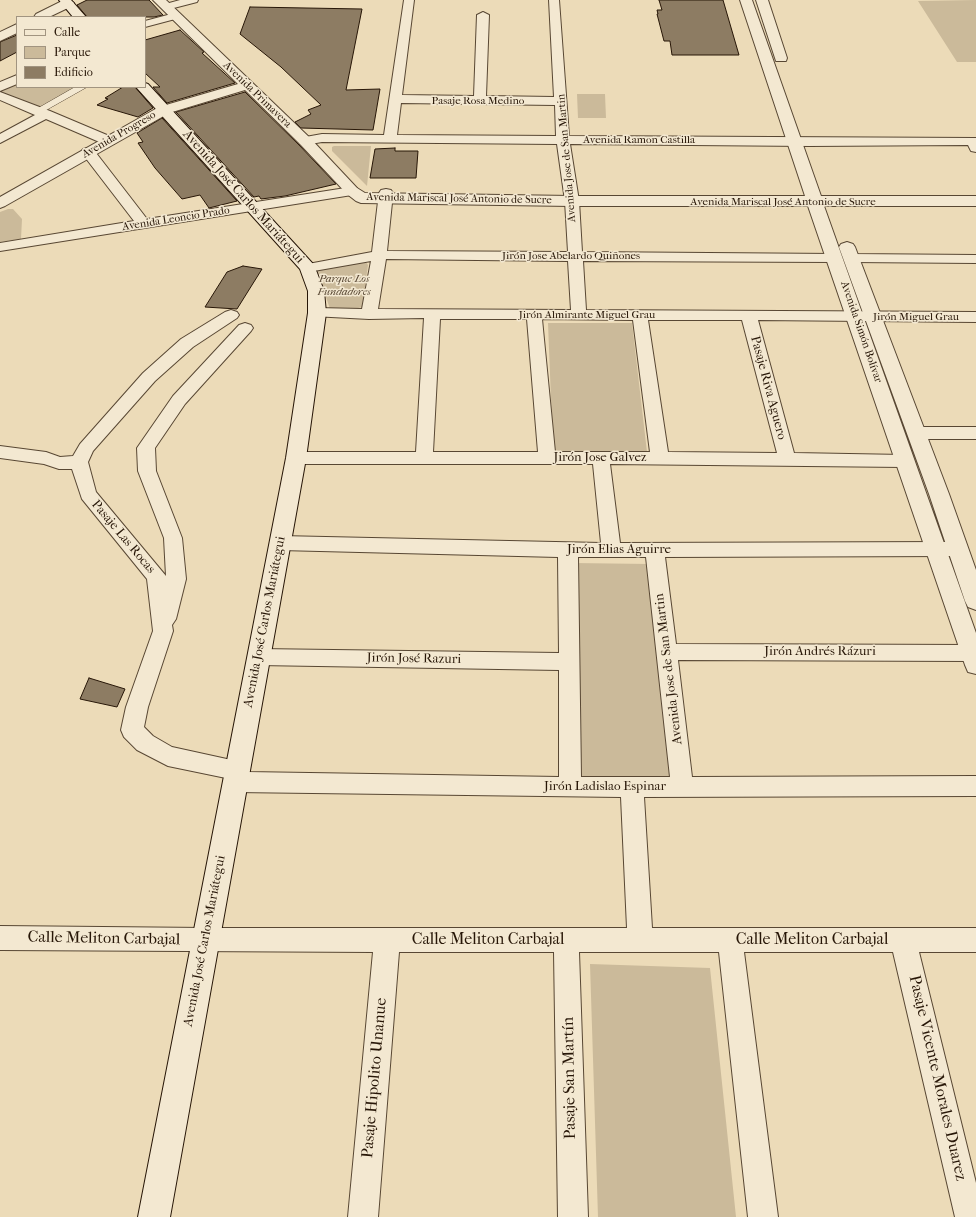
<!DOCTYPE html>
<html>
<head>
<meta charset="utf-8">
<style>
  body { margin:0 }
  #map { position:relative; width:976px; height:1217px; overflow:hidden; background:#ecdbb8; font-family:"IM FELL French Canon",serif }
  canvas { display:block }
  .legend { position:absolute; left:16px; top:16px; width:130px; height:72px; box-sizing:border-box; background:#f3e8d1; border:1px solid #a19480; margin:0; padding:5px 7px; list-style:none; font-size:12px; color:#271607 }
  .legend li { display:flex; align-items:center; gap:8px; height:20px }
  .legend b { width:20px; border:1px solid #a19480 }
</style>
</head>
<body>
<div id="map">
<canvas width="976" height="1217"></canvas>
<ul class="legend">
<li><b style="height:5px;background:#f3e8d1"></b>Calle</li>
<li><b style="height:11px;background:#cbba9a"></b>Parque</li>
<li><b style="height:11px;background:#8d7c63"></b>Edificio</li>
</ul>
</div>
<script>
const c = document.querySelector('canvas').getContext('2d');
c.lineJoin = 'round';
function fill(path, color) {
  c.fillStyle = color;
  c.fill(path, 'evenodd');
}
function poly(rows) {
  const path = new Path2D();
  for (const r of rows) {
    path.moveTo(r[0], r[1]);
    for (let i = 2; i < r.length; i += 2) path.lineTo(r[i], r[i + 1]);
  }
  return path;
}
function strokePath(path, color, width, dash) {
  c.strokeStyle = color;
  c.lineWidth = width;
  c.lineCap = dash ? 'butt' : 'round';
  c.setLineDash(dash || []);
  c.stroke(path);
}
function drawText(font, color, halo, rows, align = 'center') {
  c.font = font + ' "IM FELL French Canon",serif';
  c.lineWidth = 3;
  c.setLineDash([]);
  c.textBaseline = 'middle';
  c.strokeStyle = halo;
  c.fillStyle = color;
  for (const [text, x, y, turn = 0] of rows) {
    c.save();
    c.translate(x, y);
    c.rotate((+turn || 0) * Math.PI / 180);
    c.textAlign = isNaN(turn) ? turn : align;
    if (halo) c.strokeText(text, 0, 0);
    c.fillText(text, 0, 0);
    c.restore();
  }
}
fill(poly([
  [976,0,976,62,957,62,918,1],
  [17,82,17,87,79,87,41,107,0,92],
  [577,94,605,94,606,118,578,118],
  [334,146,371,146,367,186,332,151,332,147],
  [8,209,13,209,22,219,21,239,0,242,0,212],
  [360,261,366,262,368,265,362,307,354,309,330,309,317,270],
  [548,323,632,323,647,452,553,451],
  [573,563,650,564,672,779,582,778],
  [590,964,710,968,736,1217,598,1217]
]), '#cbba9a');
const building = poly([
  [87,0,149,0,163,15,154,17,87,17,77,5,87,0],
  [659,0,723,0,739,55,672,55,670,41,664,41,657,14,658,14,657,10,662,10,659,0],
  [250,7,362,9,346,90,380,89,373,130,301,128,295,122,311,114,308,110,321,105,281,67,240,34,250,7],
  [180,30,204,52,202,53,235,83,167,103,153,87,160,87,145,73,145,40,180,30],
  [17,35,17,52,0,61,0,42,17,35],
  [123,87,135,87,153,108,138,117,97,105,108,99,105,98,123,87],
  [245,92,299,145,336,184,285,196,261,199,259,196,254,197,176,112,245,92],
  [162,118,237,201,209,208,200,195,182,199,155,168,138,143,143,142,137,133,162,118],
  [395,148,395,151,418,151,416,178,370,178,375,149,395,148],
  [243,266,262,269,237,309,205,307,227,272,243,266],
  [89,678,125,689,117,707,80,699,89,678]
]);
fill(building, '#8d7c63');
strokePath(building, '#271607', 1);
const pedestrian = poly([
  [75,87,87,87,41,113,38,114,33,111,75,87]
]);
const minor = poly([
  [180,0,198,0,197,2,166,10,161,7,162,5,180,0],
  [404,0,414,0,402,95,474,96,477,15,483,12,489,15,486,96,554,97,549,0,559,0,569,136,976,138,976,152,971,151,968,145,809,146,570,144,579,201,582,252,835,254,840,255,842,258,840,261,835,262,583,261,586,310,976,312,976,322,758,320,794,453,904,455,910,457,913,461,910,465,904,467,610,464,620,543,952,542,959,544,962,549,959,554,952,556,665,557,676,644,972,645,976,646,976,660,972,661,678,660,692,777,976,776,976,796,644,797,652,928,976,928,976,952,919,952,976,1183,976,1217,955,1217,893,952,744,952,778,1217,748,1217,719,952,579,952,588,1217,558,1217,554,952,399,952,378,1217,348,1217,373,952,0,950,0,926,205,928,627,928,621,797,235,792,227,789,224,782,226,778,168,766,137,750,124,737,121,730,126,707,153,631,147,579,82,499,72,469,59,469,44,464,0,458,0,446,46,452,60,457,73,456,80,444,143,373,181,339,225,312,231,310,237,312,239,315,237,318,193,347,155,381,93,451,88,462,96,492,166,576,164,538,138,471,137,448,173,396,239,325,245,323,251,325,253,328,251,331,185,404,155,448,156,471,182,538,186,579,176,619,172,625,173,631,148,707,144,727,153,736,172,747,245,763,248,770,247,772,559,777,559,670,258,665,251,663,248,657,251,651,258,649,559,653,558,557,280,550,273,548,270,543,273,538,280,536,601,543,593,464,296,464,290,462,287,458,290,454,296,452,416,452,424,318,369,319,312,316,309,313,312,310,317,308,362,309,371,261,308,272,303,271,301,268,303,265,308,264,372,252,379,193,381,190,386,189,391,190,393,193,387,251,568,252,565,201,557,144,322,142,305,145,300,144,299,141,300,138,322,134,384,135,404,0],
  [401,103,555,105,556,136,397,135,401,103],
  [386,259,568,261,571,310,378,309,386,259],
  [440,319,527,319,538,452,433,452,440,319],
  [542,319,633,320,650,452,555,452,542,319],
  [648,320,742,320,777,453,668,452,648,320],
  [578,557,646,557,670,777,581,777,578,557],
  [175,13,181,16,179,18,145,27,145,21,175,13],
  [17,75,17,84,0,91,0,82,17,75],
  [0,92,50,111,114,138,115,141,114,144,104,144,46,119,0,143,0,134,35,115,0,100,0,92],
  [88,148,93,149,147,219,352,187,357,188,359,191,357,194,352,195,0,251,0,243,134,221,81,152,83,149,88,148],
  [851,254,976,255,976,263,851,262,846,261,844,258,846,255,851,254],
  [916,427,976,427,976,439,916,439,910,437,907,433,910,429,916,427]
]);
const tertiary = poly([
  [64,0,70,0,74,3,72,6,49,17,34,17,36,14,64,0],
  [153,0,166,0,310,138,357,188,365,193,572,196,805,196,740,0,752,0,821,196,976,196,976,206,824,206,976,633,976,674,968,672,965,665,808,206,572,206,361,203,356,201,347,194,300,144,245,90,169,113,5,206,0,208,0,197,159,107,238,84,153,0],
  [756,0,768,0,787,58,786,61,776,61,775,58,756,0],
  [17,24,17,33,0,41,0,32,17,24],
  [847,242,853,244,855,247,949,494,976,570,976,610,968,607,965,601,929,494,839,247,841,244,847,242]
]);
const secondary = poly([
  [59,0,71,0,86,17,73,17,59,0],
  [145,83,148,84,314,265,324,291,326,313,306,458,170,1217,138,1217,286,458,308,313,308,291,300,269,136,87,145,87,145,83]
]);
strokePath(pedestrian, '#584733', 1);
strokePath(minor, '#584733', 2);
strokePath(tertiary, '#584733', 2);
strokePath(secondary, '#271607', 2);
fill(pedestrian, '#f3e8d1');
fill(minor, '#f3e8d1');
fill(tertiary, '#f3e8d1');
fill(secondary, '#f3e8d1');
drawText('11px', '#271607', '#f3e8d1', [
  ["Avenida Primavera",257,95,44],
  ["Pasaje Rosa Medino",478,101],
  ["Avenida Progreso",119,135,-30],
  ["Avenida Ramon Castilla",639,140],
  ["Avenida Jose de San Martin",567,158,-95],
  ["Avenida Mariscal José Antonio de Sucre",459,199,1],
  ["Avenida Mariscal José Antonio de Sucre",783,202],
  ["Avenida Leoncio Prado",176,219,-9],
  ["Jirón Jose Abelardo Quiñones",571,256],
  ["Jirón Almirante Miguel Grau",587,315],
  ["Jirón Miguel Grau",916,317],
  ["Avenida Simón Bolívar",861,332,71]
]);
drawText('italic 11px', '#584733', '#f3e8d1', [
  ["Parque Los",344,279],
  ["Fundadores",344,292]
]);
drawText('13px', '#271607', '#f3e8d1', [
  ["Avenida José Carlos Mariátegui",243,197,48],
  ["Pasaje Riva Aguero",768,388,75],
  ["Jirón Jose Galvez",600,458],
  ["Pasaje Las Rocas",123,537,50],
  ["Jirón Elias Aguirre",619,550],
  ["Avenida José Carlos Mariátegui",265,622,-79],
  ["Jirón Andrés Rázuri",820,652],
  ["Jirón José Razuri",414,659,1],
  ["Avenida Jose de San Martin",669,669,-97],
  ["Jirón Ladislao Espinar",605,787],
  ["Avenida José Carlos Mariátegui",205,941,-79]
]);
drawText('16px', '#271607', '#f3e8d1', [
  ["Calle Meliton Carbajal",104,939,1],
  ["Calle Meliton Carbajal",488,940],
  ["Calle Meliton Carbajal",812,940],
  ["Pasaje Hipolito Unanue",375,1078,-85],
  ["Pasaje San Martín",570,1078,-91],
  ["Pasaje Vicente Morales Duarez",937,1078,77]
]);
</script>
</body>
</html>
